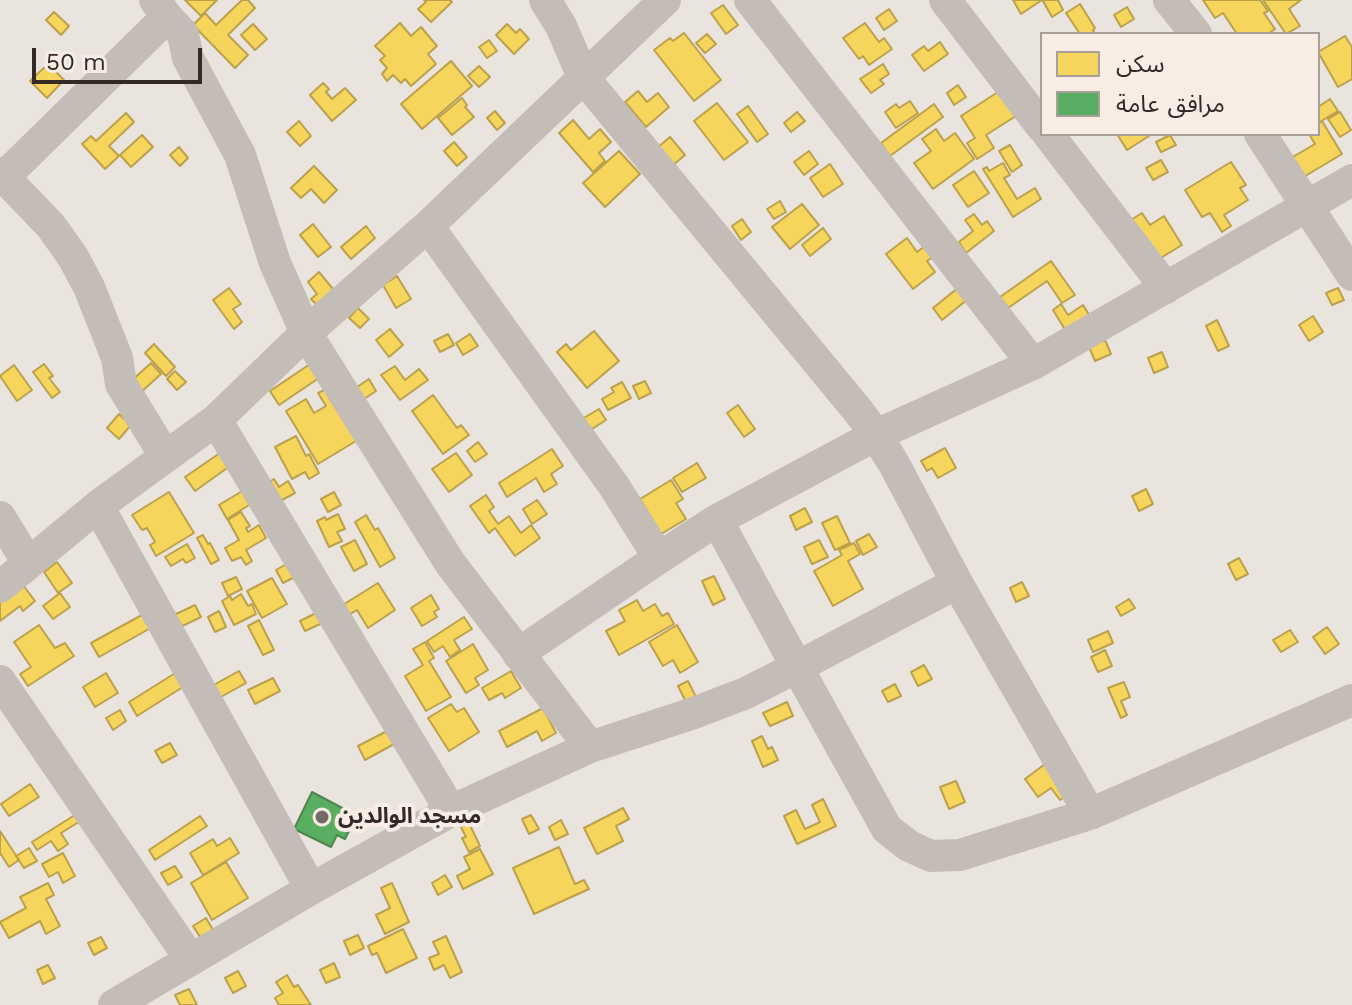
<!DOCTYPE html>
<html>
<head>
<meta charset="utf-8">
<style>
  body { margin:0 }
  #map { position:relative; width:1352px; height:1005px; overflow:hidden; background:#eae4de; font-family:"Work Sans","Noto Sans Arabic",sans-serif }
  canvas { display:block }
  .legend { position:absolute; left:1040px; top:32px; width:280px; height:104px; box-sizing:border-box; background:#f8ede4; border:2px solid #a99f98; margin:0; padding:10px 14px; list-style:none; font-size:24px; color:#332926 }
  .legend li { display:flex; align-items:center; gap:16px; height:40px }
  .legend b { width:40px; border:2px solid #a99f98 }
  .scale { position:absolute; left:32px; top:48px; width:170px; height:36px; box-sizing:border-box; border:4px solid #332926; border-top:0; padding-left:10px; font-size:24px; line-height:28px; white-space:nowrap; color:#332926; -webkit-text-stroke:6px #f8ede4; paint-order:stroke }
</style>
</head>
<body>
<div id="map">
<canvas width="1352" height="1005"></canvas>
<ul class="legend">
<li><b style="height:22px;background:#f6d55c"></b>سكن</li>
<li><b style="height:22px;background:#5aae61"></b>مرافق عامة</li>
</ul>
<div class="scale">50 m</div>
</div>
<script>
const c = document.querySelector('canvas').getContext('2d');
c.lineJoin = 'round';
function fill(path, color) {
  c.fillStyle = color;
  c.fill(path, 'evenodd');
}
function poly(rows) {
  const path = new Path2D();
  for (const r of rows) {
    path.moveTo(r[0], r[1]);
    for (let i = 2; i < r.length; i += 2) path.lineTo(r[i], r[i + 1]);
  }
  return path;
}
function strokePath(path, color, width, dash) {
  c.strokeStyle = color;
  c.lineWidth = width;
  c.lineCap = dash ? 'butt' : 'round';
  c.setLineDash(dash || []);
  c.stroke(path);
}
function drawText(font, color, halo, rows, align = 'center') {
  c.font = font + ' "Work Sans","Noto Sans Arabic",sans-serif';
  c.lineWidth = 8;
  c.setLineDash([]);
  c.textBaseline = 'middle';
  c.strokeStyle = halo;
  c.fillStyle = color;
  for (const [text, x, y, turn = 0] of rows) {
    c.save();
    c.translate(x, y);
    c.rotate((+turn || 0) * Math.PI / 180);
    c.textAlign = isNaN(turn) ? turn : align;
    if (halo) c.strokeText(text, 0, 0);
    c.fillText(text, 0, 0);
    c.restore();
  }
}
const homes = poly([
  [185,0,217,0,201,16,185,0],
  [242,0,248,0,255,8,228,35,248,55,235,68,193,25,205,13,216,25,242,0],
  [424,0,450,0,452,2,431,22,418,9,426,2,424,0],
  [1013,0,1042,0,1021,14,1013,0],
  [1044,0,1058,0,1063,10,1052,17,1043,1,1044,0],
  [1203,0,1260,0,1268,11,1264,13,1275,29,1268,34,1237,34,1223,13,1215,18,1203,0],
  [1263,0,1301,0,1289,9,1300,26,1286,34,1263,0],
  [1080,4,1095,28,1093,30,1095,34,1080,34,1066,13,1080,4],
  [723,5,738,25,726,34,711,13,723,5],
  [1127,7,1134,19,1121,27,1114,15,1127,7],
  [889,9,897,21,884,30,876,18,889,9],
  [54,12,69,26,61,35,46,20,54,12],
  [400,23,411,36,421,27,437,46,428,54,436,64,411,86,405,79,401,83,393,75,387,81,382,74,387,68,380,60,385,56,375,46,400,23],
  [865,23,879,42,884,38,892,49,869,65,863,56,859,59,843,38,865,23],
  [253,24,267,39,255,50,241,35,253,24],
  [507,24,516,33,520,29,529,39,514,54,496,35,507,24],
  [684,33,721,80,694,101,654,50,670,38,673,41,684,33],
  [707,34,716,44,705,53,696,43,707,34],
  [1345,36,1352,47,1352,79,1338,87,1318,52,1345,36],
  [489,40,497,51,487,58,479,47,489,40],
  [940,42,948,54,924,71,912,55,924,46,928,51,940,42],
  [451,61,472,86,422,129,401,104,451,61],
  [48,64,64,80,47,98,30,81,48,64],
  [883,64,889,74,880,80,884,84,871,93,860,79,883,64],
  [479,66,490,77,479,87,468,76,479,66],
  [323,83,329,89,326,92,332,99,345,88,356,100,332,121,310,95,323,83],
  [958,85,966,97,954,105,947,93,958,85],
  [1001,90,1016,116,986,135,994,148,977,159,967,143,975,138,961,116,1001,90],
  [638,91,647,102,658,93,669,107,646,127,625,102,638,91],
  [462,98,467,105,465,107,474,117,452,135,438,118,462,98],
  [1330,99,1338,111,1318,123,1318,107,1330,99],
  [910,101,918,113,896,128,885,112,896,104,899,108,910,101],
  [717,103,748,142,724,160,694,121,717,103],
  [934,104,943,117,890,156,881,143,934,104],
  [748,106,768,134,757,142,737,114,748,106],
  [495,111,505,123,497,130,487,118,495,111],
  [797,112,805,121,791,132,784,123,797,112],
  [1340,112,1351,130,1340,137,1328,119,1340,112],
  [126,113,134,122,109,146,119,156,105,169,82,144,91,136,96,141,126,113],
  [573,120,589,139,600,129,611,142,599,153,605,161,593,172,559,133,573,120],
  [299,121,311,136,300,146,287,132,299,121],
  [1322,121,1342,154,1302,178,1291,158,1315,144,1309,134,1318,134,1318,124,1322,121],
  [936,129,944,141,955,133,974,159,933,189,914,163,931,151,922,139,936,129],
  [1117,134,1148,134,1149,136,1127,150,1117,134],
  [142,135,153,147,131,167,120,155,142,135],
  [1170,135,1176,145,1161,152,1156,142,1170,135],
  [670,137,685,155,672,166,657,148,670,137],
  [454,142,467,157,457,166,444,151,454,142],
  [1010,145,1022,165,1012,172,999,151,1010,145],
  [179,147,188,158,180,166,170,155,179,147],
  [619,151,640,174,605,207,583,183,619,151],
  [809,151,818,164,804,175,794,162,809,151],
  [1161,160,1168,172,1153,180,1146,168,1161,160],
  [1231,162,1246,185,1240,188,1248,200,1224,215,1231,226,1222,232,1210,213,1202,217,1185,190,1231,162],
  [1003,163,1010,175,1004,178,1017,199,1035,188,1041,199,1013,217,983,169,987,167,989,171,1003,163],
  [830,164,843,184,823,197,810,178,830,164],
  [314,166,337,190,324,203,311,189,301,198,291,188,314,166],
  [974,171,989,193,968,207,953,185,974,171],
  [780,201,786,212,774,219,767,209,780,201],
  [802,204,819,225,790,249,772,227,802,204],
  [1142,213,1150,225,1164,216,1182,245,1159,259,1126,223,1142,213],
  [974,214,982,225,987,221,994,231,966,253,959,242,973,231,965,220,974,214],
  [742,219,751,232,741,240,732,226,742,219],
  [313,224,331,247,318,257,300,235,313,224],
  [366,226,375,238,351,259,341,247,366,226],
  [823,228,831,239,810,256,802,245,823,228],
  [907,238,917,252,930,242,938,253,927,261,935,272,913,289,886,254,907,238],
  [1051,261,1075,295,1062,303,1047,281,1008,308,1000,297,1051,261],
  [319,272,337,294,320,308,311,299,317,294,308,282,319,272],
  [397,276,411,299,396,308,383,285,397,276],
  [964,283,973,295,942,320,933,308,964,283],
  [229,288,241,304,233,309,242,322,234,329,213,300,229,288],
  [1338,288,1344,300,1332,305,1326,293,1338,288],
  [1061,304,1068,315,1083,305,1093,321,1069,336,1053,310,1061,304],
  [358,308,369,319,360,328,349,318,358,308],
  [1313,316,1323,332,1309,341,1299,325,1313,316],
  [1217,320,1229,346,1218,351,1206,326,1217,320],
  [390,329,403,345,389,357,376,340,390,329],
  [594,331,619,361,587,388,557,352,566,344,571,350,594,331],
  [448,334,454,345,440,352,434,341,448,334],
  [470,334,478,346,463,355,456,343,470,334],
  [1105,340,1111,354,1095,361,1089,347,1105,340],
  [154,344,175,367,166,376,145,353,154,344],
  [1162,352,1168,367,1154,373,1148,358,1162,352],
  [313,362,322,376,279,405,270,391,313,362],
  [151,363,161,374,139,394,129,383,151,363],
  [44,364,53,376,49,378,60,392,52,398,33,372,44,364],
  [14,365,32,390,17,401,0,376,14,365],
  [395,366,405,380,419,369,428,380,400,400,381,375,395,366],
  [175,371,186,382,177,390,167,379,175,371],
  [369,379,376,391,364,399,357,387,369,379],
  [645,381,651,393,639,399,633,386,645,381],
  [622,382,631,398,608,410,602,399,614,392,611,388,622,382],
  [330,387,361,438,318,464,286,411,306,399,314,413,326,406,318,393,330,387],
  [433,395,457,428,461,425,469,435,443,454,412,411,433,395],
  [738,405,755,429,744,437,727,413,738,405],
  [599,409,606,420,589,431,582,419,599,409],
  [119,414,131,425,119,439,107,428,119,414],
  [296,436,306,456,309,454,319,473,309,479,305,472,292,479,275,447,296,436],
  [478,442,487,454,475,462,467,451,478,442],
  [945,448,956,468,938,478,932,468,927,471,921,461,945,448],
  [552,449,563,466,551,474,557,484,544,492,536,478,507,497,499,483,552,449],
  [220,453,230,466,195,491,185,477,220,453],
  [456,453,472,475,449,492,432,469,456,453],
  [697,463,706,478,682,492,673,478,697,463],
  [274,479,279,487,288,481,295,493,282,500,266,484,274,479],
  [671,480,683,499,676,503,686,519,661,534,640,499,671,480],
  [249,487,257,500,227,519,219,505,249,487],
  [1146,489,1153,504,1139,511,1132,496,1146,489],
  [169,492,194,533,156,556,150,545,155,542,147,528,142,530,132,515,169,492],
  [334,492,341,505,328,512,321,499,334,492],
  [486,495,494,507,489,511,498,524,509,516,521,533,531,525,540,538,515,556,495,528,489,533,470,506,486,495],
  [537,500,547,514,532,524,523,509,537,500],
  [805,508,812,522,796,530,790,516,805,508],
  [241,512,250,526,246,528,248,532,259,525,266,538,246,550,252,561,246,565,241,557,232,561,225,548,239,540,228,520,241,512],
  [338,514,345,529,337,532,342,541,329,547,317,521,325,517,326,520,338,514],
  [366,515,375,530,378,528,395,558,380,567,355,522,366,515],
  [837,516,850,543,835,550,822,523,837,516],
  [869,534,877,547,863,555,856,541,869,534],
  [203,535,208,544,210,543,219,560,211,564,197,538,203,535],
  [355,540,367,564,354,571,341,547,355,540],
  [819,540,828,557,812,564,804,547,819,540],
  [854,543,860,554,848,561,863,589,833,606,814,571,842,555,839,550,854,543],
  [187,544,195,558,186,563,183,559,171,566,165,557,187,544],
  [1239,558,1248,574,1236,580,1228,564,1239,558],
  [295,559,293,578,283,583,276,570,295,559],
  [57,562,72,583,58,593,44,572,57,562],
  [714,576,725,599,713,605,702,581,714,576],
  [236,577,242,589,228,596,222,583,236,577],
  [272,578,287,604,262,618,247,591,272,578],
  [1022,582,1029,596,1016,602,1010,588,1022,582],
  [378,583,395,610,368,628,357,610,347,616,341,606,378,583],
  [23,585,35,601,23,611,20,606,0,621,0,602,23,585],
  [60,593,70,607,53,619,43,606,60,593],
  [241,594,248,606,252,604,256,614,234,625,222,601,230,596,232,600,241,594],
  [431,595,439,609,434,612,437,617,422,626,411,608,431,595],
  [1129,599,1135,608,1121,616,1116,607,1129,599],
  [637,600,643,611,655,604,662,616,668,613,674,624,619,655,606,631,625,621,619,610,637,600],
  [195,605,201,617,178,628,172,616,195,605],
  [324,609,329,620,305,631,300,621,324,609],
  [149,611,156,625,99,657,91,643,149,611],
  [219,611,226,627,215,632,208,617,219,611],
  [464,617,472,629,454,640,460,650,450,657,443,646,434,652,427,641,464,617],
  [259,620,274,650,263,655,248,626,259,620],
  [39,625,55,648,65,643,74,656,28,686,20,674,31,667,14,642,39,625],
  [677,625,698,662,680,673,673,660,663,666,649,642,677,625],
  [1327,627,1339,644,1325,654,1313,637,1327,627],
  [1290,630,1298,642,1281,652,1273,640,1290,630],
  [1108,631,1113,643,1093,652,1088,640,1108,631],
  [425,642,434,658,429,661,451,697,426,711,405,676,423,665,413,649,425,642],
  [473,644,488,670,475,678,479,685,466,693,446,661,473,644],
  [1105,650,1112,666,1098,672,1091,657,1105,650],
  [924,665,932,679,918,686,911,672,924,665],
  [239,671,246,683,219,698,212,686,239,671],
  [511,671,521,688,505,698,502,693,489,700,482,688,511,671],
  [177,672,186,685,137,716,129,702,177,672],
  [106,673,118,693,95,707,83,687,106,673],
  [273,678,280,691,255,704,248,690,273,678],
  [688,681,697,699,687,704,678,686,688,681],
  [1124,682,1130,697,1121,701,1127,715,1121,718,1108,688,1124,682],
  [895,684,901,696,888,702,882,691,895,684],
  [787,702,793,716,770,726,763,713,787,702],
  [451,704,457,712,464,708,479,732,449,751,428,718,451,704],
  [543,708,556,733,542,741,537,731,507,747,499,731,543,708],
  [120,710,126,721,113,730,106,718,120,710],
  [389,730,396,743,365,760,358,746,389,730],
  [762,736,768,749,772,747,778,760,763,767,752,741,762,736],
  [170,743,177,755,162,763,155,751,170,743],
  [1045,764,1075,790,1060,800,1051,788,1038,797,1025,779,1045,764],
  [956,781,965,802,949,809,940,787,956,781],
  [30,784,39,797,9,816,1,804,30,784],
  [823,799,836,826,797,844,784,816,796,810,805,829,820,822,812,805,823,799],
  [623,808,629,819,616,826,623,841,597,854,584,828,623,808],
  [78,813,82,820,61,833,68,844,58,851,51,841,37,850,32,842,78,813],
  [531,815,539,829,529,834,522,819,531,815],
  [200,816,207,826,155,860,149,850,200,816],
  [561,820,568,834,555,840,549,827,561,820],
  [469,823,480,846,469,852,462,838,466,837,461,827,469,823],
  [0,831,19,860,9,867,0,853,0,831],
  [230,838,239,853,203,875,190,853,213,839,217,846,230,838],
  [559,847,575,884,584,880,589,889,534,914,513,868,559,847],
  [29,848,37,861,24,868,16,856,29,848],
  [480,849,493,874,463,889,457,876,470,869,464,857,480,849],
  [63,853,75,876,63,883,58,872,49,877,42,864,63,853],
  [226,862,248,898,212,920,191,883,226,862],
  [175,866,182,877,168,885,161,873,175,866],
  [445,875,452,887,438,895,432,883,445,875],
  [48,883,54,895,46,899,60,926,46,934,40,921,9,938,0,922,26,908,20,897,48,883],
  [392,883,409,922,385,934,376,915,390,908,381,888,392,883],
  [206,918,213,930,200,937,193,926,206,918],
  [403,929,417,958,386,973,377,953,372,955,368,946,403,929],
  [358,935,364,948,350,955,344,941,358,935],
  [446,936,462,972,450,978,444,965,434,970,429,958,439,954,433,942,446,936],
  [101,937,107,948,94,955,88,943,101,937],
  [334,963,340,977,326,983,320,970,334,963],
  [48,965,55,978,43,984,37,970,48,965],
  [238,971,246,986,233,993,225,978,238,971],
  [287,975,294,987,298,985,311,1005,279,1005,275,998,283,993,276,982,287,975],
  [189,989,197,1005,180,1005,175,995,189,989]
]);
fill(homes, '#f6d55c');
strokePath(homes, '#bca14c', 2);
const public = poly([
  [312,792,348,811,342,823,351,827,345,839,337,835,331,847,294,829,312,792]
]);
fill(public, '#5aae61');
strokePath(public, '#4e864f', 2);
strokePath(poly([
  [155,0,167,17,183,34,188,58,240,155,275,263,306,333,450,563,590,747],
  [545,0,561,26,583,77,859,412,876,435,894,464,957,583,797,667,887,829,909,846,931,856,960,855,1090,814,1352,700],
  [750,0,1033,364],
  [945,0,1042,127],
  [1169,0,1196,34],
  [1048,134,1166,288],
  [1260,134,1352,275],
  [0,173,51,226,73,257,89,287,117,358,121,384,165,456],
  [4,177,167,17],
  [216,420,451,811],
  [98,506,311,889],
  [0,517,28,563],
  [717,520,876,435,1033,364,1352,180],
  [957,583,1090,814],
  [0,587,98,506,216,420,306,333,428,226,665,0],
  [518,654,659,558],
  [0,681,191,960],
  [114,1005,311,889,451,811,590,747,691,714,746,693,797,667,717,520,659,558,614,486,428,226]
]), '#c3bcb7', 32);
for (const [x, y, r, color] of [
  [322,817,8,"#736a66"]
]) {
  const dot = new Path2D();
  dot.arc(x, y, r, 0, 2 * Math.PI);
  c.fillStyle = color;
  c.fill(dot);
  strokePath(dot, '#f8ede4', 3);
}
drawText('bold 22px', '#332926', '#f8ede4', [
  ["مسجد الوالدين",338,817]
], 'left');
</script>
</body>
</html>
